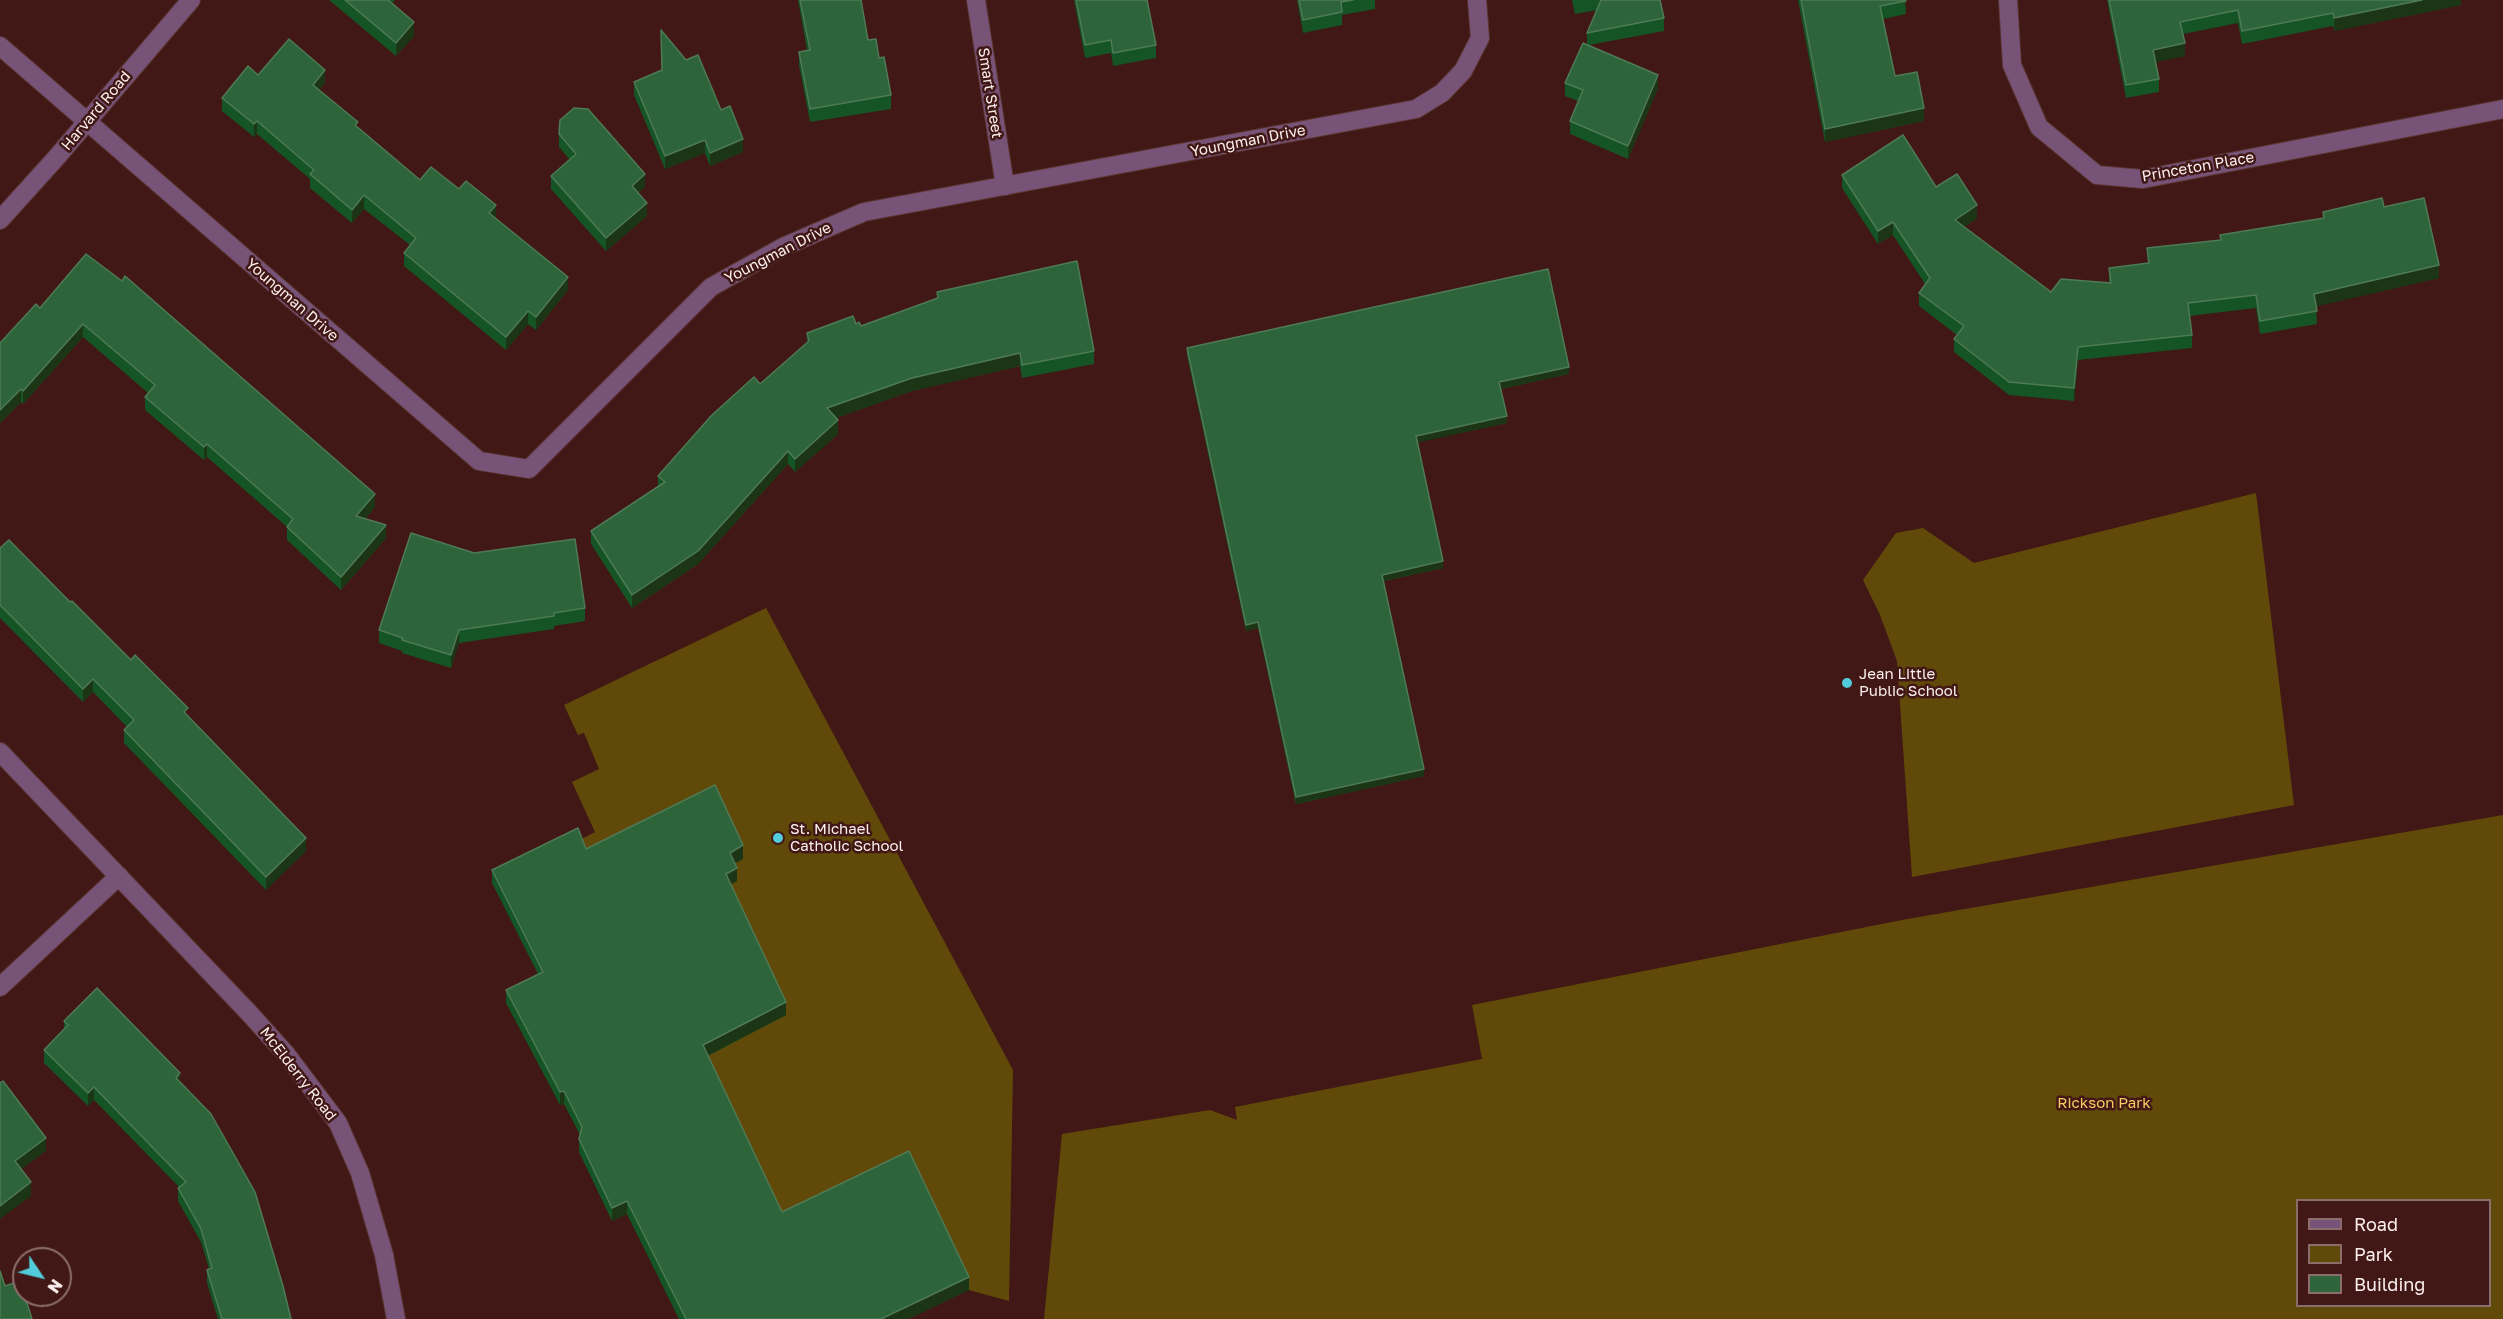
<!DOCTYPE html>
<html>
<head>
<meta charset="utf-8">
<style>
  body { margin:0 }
  #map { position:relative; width:2503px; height:1319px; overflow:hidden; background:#411815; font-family:"Golos Text",sans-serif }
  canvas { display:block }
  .legend { position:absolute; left:2296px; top:1199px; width:195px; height:108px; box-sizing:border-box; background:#411815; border:2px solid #8b6e6c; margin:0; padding:8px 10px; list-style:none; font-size:18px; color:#fbefee }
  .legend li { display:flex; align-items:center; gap:12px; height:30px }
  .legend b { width:30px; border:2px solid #8b6e6c }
  .north { position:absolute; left:12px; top:1247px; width:60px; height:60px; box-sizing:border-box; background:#411815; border:2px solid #8b6e6c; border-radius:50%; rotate:125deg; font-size:16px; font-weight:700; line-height:24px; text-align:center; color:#fbefee }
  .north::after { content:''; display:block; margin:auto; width:21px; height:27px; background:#52cbda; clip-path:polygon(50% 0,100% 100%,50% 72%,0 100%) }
</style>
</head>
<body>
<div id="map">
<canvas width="2503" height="1319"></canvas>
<ul class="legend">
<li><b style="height:8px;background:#775377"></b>Road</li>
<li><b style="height:16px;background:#614a09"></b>Park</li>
<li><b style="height:16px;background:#2e643a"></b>Building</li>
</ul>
<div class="north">N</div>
</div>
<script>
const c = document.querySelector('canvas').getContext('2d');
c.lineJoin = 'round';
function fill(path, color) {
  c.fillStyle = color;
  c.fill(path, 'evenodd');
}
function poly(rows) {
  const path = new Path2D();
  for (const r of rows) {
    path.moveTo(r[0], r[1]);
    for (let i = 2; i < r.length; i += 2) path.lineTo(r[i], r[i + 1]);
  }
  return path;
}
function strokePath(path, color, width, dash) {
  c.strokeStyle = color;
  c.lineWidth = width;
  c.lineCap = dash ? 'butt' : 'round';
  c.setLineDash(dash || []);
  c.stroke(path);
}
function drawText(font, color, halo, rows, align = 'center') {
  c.font = font + ' "Golos Text",sans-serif';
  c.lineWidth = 5;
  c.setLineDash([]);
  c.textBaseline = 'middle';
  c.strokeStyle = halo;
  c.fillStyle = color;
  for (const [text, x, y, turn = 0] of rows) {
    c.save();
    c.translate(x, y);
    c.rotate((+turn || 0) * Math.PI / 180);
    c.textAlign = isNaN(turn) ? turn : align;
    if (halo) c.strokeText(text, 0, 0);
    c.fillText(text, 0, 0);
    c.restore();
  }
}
fill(poly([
  [2256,493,2294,805,1912,877,1897,661,1880,615,1863,580,1896,533,1923,528,1974,563],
  [766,608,1013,1070,1009,1301,969,1290,909,1164,782,1225,586,863,578,841,595,832,572,782,599,769,584,733,578,735,564,705],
  [2503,815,2503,1319,1044,1319,1062,1134,1210,1110,1237,1120,1235,1107,1482,1059,1472,1005,1902,920],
  [2298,1200,2490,1200,2490,1306,2298,1306]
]), '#614a09');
const minor = poly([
  [976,0,1005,186],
  [2008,0,2012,65,2039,127,2097,175,2143,179,2503,109],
  [0,46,479,461,529,469,711,287,783,247,864,212,1416,109,1442,93,1463,71,1480,38,1477,0],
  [0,220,56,158,191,0],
  [0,752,250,1014,286,1054,338,1123,360,1173,384,1255,396,1319],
  [0,987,119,876]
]);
strokePath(minor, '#5b3633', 20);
strokePath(minor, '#775377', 18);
fill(poly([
  [329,0,395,0,392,3,414,36,396,56],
  [798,0,861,0,868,40,879,58,891,95,891,109,810,122,799,65,799,52,807,50],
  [1074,0,1147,0,1156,45,1156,58,1113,66,1111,53,1085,58],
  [1297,0,1375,0,1375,9,1342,15,1342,25,1303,33],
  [1572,0,1660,0,1664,18,1664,31,1589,45,1658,88,1628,159,1570,134,1570,121,1578,101,1565,96,1565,83,1587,44,1587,33,1597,10,1575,14],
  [1798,0,1905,0,1906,14,1883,19,1895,76,1924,121,1825,142],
  [2107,0,2461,0,2461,5,2334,31,2333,26,2242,44,2238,23,2183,34,2185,56,2155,62,2159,79,2159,92,2126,98],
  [258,75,325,83,319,90,358,128,420,180,496,218,568,290,536,330,528,324,506,350,404,266,404,253,410,245,364,209,352,223,310,188,310,179,257,134,254,137,222,111,222,98],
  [634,82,721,110,743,152,710,166,705,153,665,169,634,95],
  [559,134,645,187,638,193,647,216,606,251,551,189,551,176,570,160,559,147],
  [1842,175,1936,187,1977,218,1964,227,2051,292,2109,283,2109,268,2148,263,2147,248,2220,240,2220,235,2323,218,2323,212,2384,207,2439,278,2316,306,2317,324,2260,334,2256,308,2189,316,2192,335,2192,348,2078,360,2074,401,2009,395,1954,352,1954,339,1957,335,1919,306,1919,293,1925,284,1893,235,1878,244,1842,188],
  [86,254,375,507,365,519,386,538,341,590,287,540,287,527,207,457,204,460,145,410,145,397,148,393,83,337,23,404,21,402,0,423,40,308],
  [937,292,1094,351,1094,364,1022,378,1020,366,912,391,836,418,838,434,795,472,788,464,698,564,632,608,591,544,591,531,658,487,658,476,807,343,807,333,856,324,861,326,937,299],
  [1187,348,1569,374,1501,389,1507,423,1418,442,1443,568,1384,581,1424,776,1296,804,1258,628,1246,631,1187,355],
  [0,548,70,602,188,716,306,851,266,890,124,743,124,730,127,727,93,692,83,702,0,618],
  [585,608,585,621,554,626,554,629,459,643,451,668,402,653,402,651,379,643,379,630],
  [586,849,743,859,735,863,737,881,731,884,786,1015,708,1056,782,1212,969,1290,908,1319,679,1319,627,1214,612,1221,579,1152,579,1139,580,1135,564,1104,560,1105,506,1003,506,990,538,974,492,883,492,870],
  [64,1021,180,1083,291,1319,218,1319,207,1283,207,1270,209,1269,201,1242,178,1201,178,1188,179,1187,94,1100,88,1106,44,1063,44,1050,64,1029]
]), '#155424');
fill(poly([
  [2422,0,2461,0,2461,5,2334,31,2334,18],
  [414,22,414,36,396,56,396,43],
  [2185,43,2185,56,2153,63,2153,50],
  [325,70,325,83,313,98,313,85],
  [1658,75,1658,88,1628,159,1628,146],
  [1924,108,1924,121,1825,142,1825,129],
  [257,121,257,134,254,137,254,124],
  [743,139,743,152,710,166,710,153],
  [705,140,705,153,665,169,665,156],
  [645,174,645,187,632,199,632,186],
  [364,195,364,209,352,223,352,210],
  [647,203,647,216,606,251,606,238],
  [496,205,496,218,489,213],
  [1977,205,1977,218,1955,233,1955,220],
  [1893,222,1893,235,1878,244,1878,231],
  [2439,265,2439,278,2314,307,2314,294],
  [568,277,568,290,536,330,536,317],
  [528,311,528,324,506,350,506,337],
  [83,324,83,337,23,404,23,391],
  [2078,347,2078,360,2074,401,2074,388],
  [1020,353,1020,366,912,391,827,421,827,408,912,378],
  [1569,367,1569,374,1499,389,1499,382],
  [21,389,21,402,0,423,0,410],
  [1507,416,1507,423,1416,443,1416,436],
  [838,420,838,434,795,472,795,459],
  [207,444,207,457,204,460,204,447],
  [788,451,788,464,698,564,632,608,632,595],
  [375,494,375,507,356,529,356,516],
  [386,525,386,538,341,590,341,577],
  [1443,561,1443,568,1382,581,1382,575],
  [1258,622,1258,628,1246,631,1246,625],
  [459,630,459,643,451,668,451,655],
  [93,679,93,692,83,702,83,689],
  [1424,769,1424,776,1296,804,1296,797],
  [306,838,306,851,266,890,266,877],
  [743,845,743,859,730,866,730,853],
  [737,868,737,881,726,887,726,874],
  [786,1002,786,1015,703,1058,703,1045],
  [180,1073,180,1086,176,1078],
  [94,1087,94,1100,88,1106,88,1093],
  [564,1091,564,1104,560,1105,560,1092],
  [46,1138,46,1151,15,1174,15,1161],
  [31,1182,31,1196,0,1219,0,1206],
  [627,1201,627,1214,612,1221,612,1208],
  [969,1277,969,1290,908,1319,881,1319]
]), '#1c3515');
const building = poly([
  [345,0,388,0,414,22,396,43,345,0],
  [800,0,861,0,868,40,876,39,879,58,884,57,891,95,810,109,799,52,810,50,800,0],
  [1076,0,1147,0,1156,45,1113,53,1111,40,1085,45,1076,0],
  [1299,0,1353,0,1341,2,1342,12,1303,20,1299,0],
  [1601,0,1660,0,1664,18,1587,33,1601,0],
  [1801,0,1905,0,1906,1,1880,6,1895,76,1917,72,1924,108,1825,129,1801,0],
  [2109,0,2422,0,2334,18,2333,13,2242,31,2238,10,2180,22,2185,43,2153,50,2159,79,2126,85,2109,0],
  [661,30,686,60,698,55,721,110,730,106,743,139,710,153,705,140,665,156,634,82,662,70,661,30],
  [289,39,325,70,313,85,358,122,355,125,420,180,431,167,459,189,466,181,496,205,489,213,568,277,536,317,528,311,506,337,404,253,416,238,364,195,352,210,310,174,314,170,257,121,254,124,222,98,248,66,258,75,289,39],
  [1583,43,1658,75,1628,146,1570,121,1583,90,1565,83,1583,43],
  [574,108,588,109,645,174,632,186,647,203,606,238,551,176,576,154,559,134,560,120,574,108],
  [1903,135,1936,187,1957,174,1977,205,1955,220,2051,292,2061,279,2111,283,2109,268,2149,263,2147,248,2221,240,2220,235,2324,218,2323,212,2382,198,2384,207,2424,198,2439,265,2314,294,2317,311,2260,321,2256,295,2188,303,2192,335,2078,347,2074,388,2009,382,1954,339,1964,326,1919,293,1930,278,1893,222,1878,231,1842,175,1903,135],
  [86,254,122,281,125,276,375,494,356,516,386,525,341,577,287,527,293,519,207,444,204,447,145,397,155,385,83,324,23,391,21,389,0,410,0,343,36,304,40,308,86,254],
  [1077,261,1094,351,1022,365,1020,353,912,378,827,408,838,420,795,459,788,451,698,551,632,595,591,531,665,482,658,476,712,415,754,377,760,384,809,341,807,333,853,316,856,324,859,322,861,326,938,298,937,292,1077,261],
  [1548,269,1569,367,1499,382,1507,416,1416,436,1443,561,1382,575,1424,769,1296,797,1258,622,1246,625,1187,348,1548,269],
  [411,533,474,553,575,539,585,608,554,613,554,616,459,630,451,655,402,640,403,638,379,630,411,533],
  [9,540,70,602,72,601,131,660,135,655,188,708,184,712,306,838,266,877,124,730,134,720,93,679,83,689,0,605,0,548,9,540],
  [715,785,743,845,730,853,737,868,726,874,786,1002,703,1045,782,1212,909,1151,969,1277,881,1319,686,1319,627,1201,612,1208,579,1139,582,1127,564,1091,560,1092,506,990,543,972,492,870,578,828,586,849,715,785],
  [97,988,180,1073,176,1078,211,1114,255,1192,283,1286,291,1319,222,1319,207,1270,212,1268,201,1229,178,1188,186,1182,94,1087,88,1093,44,1050,68,1025,64,1021,97,988],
  [3,1081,46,1138,15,1161,31,1182,0,1206,0,1083,3,1081],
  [0,1271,5,1286,20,1281,32,1319,0,1319,0,1271]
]);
fill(building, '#2e643a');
strokePath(building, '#4e7a56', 1.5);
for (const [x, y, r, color] of [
  [1847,683,6,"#52cbda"],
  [778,838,6,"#52cbda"]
]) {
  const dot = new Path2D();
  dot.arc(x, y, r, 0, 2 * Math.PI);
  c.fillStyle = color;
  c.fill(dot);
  strokePath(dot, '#411815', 2);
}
drawText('15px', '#fbefee', '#411815', [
  ["Smart Street",990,93,81],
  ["Harvard Road",96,111,-50],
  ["Youngman Drive",1248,141,-11],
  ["Princeton Place",2198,167,-10],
  ["Youngman Drive",778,253,-27],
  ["Youngman Drive",292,300,41],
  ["McElderry Road",298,1074,52]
]);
drawText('15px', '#fbefee', '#411815', [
  ["Jean Little",1859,674],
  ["Public School",1859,691],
  ["St. Michael",790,829],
  ["Catholic School",790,846]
], 'left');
drawText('15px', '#f8cc63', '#411815', [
  ["Rickson Park",2104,1103]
]);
</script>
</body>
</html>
